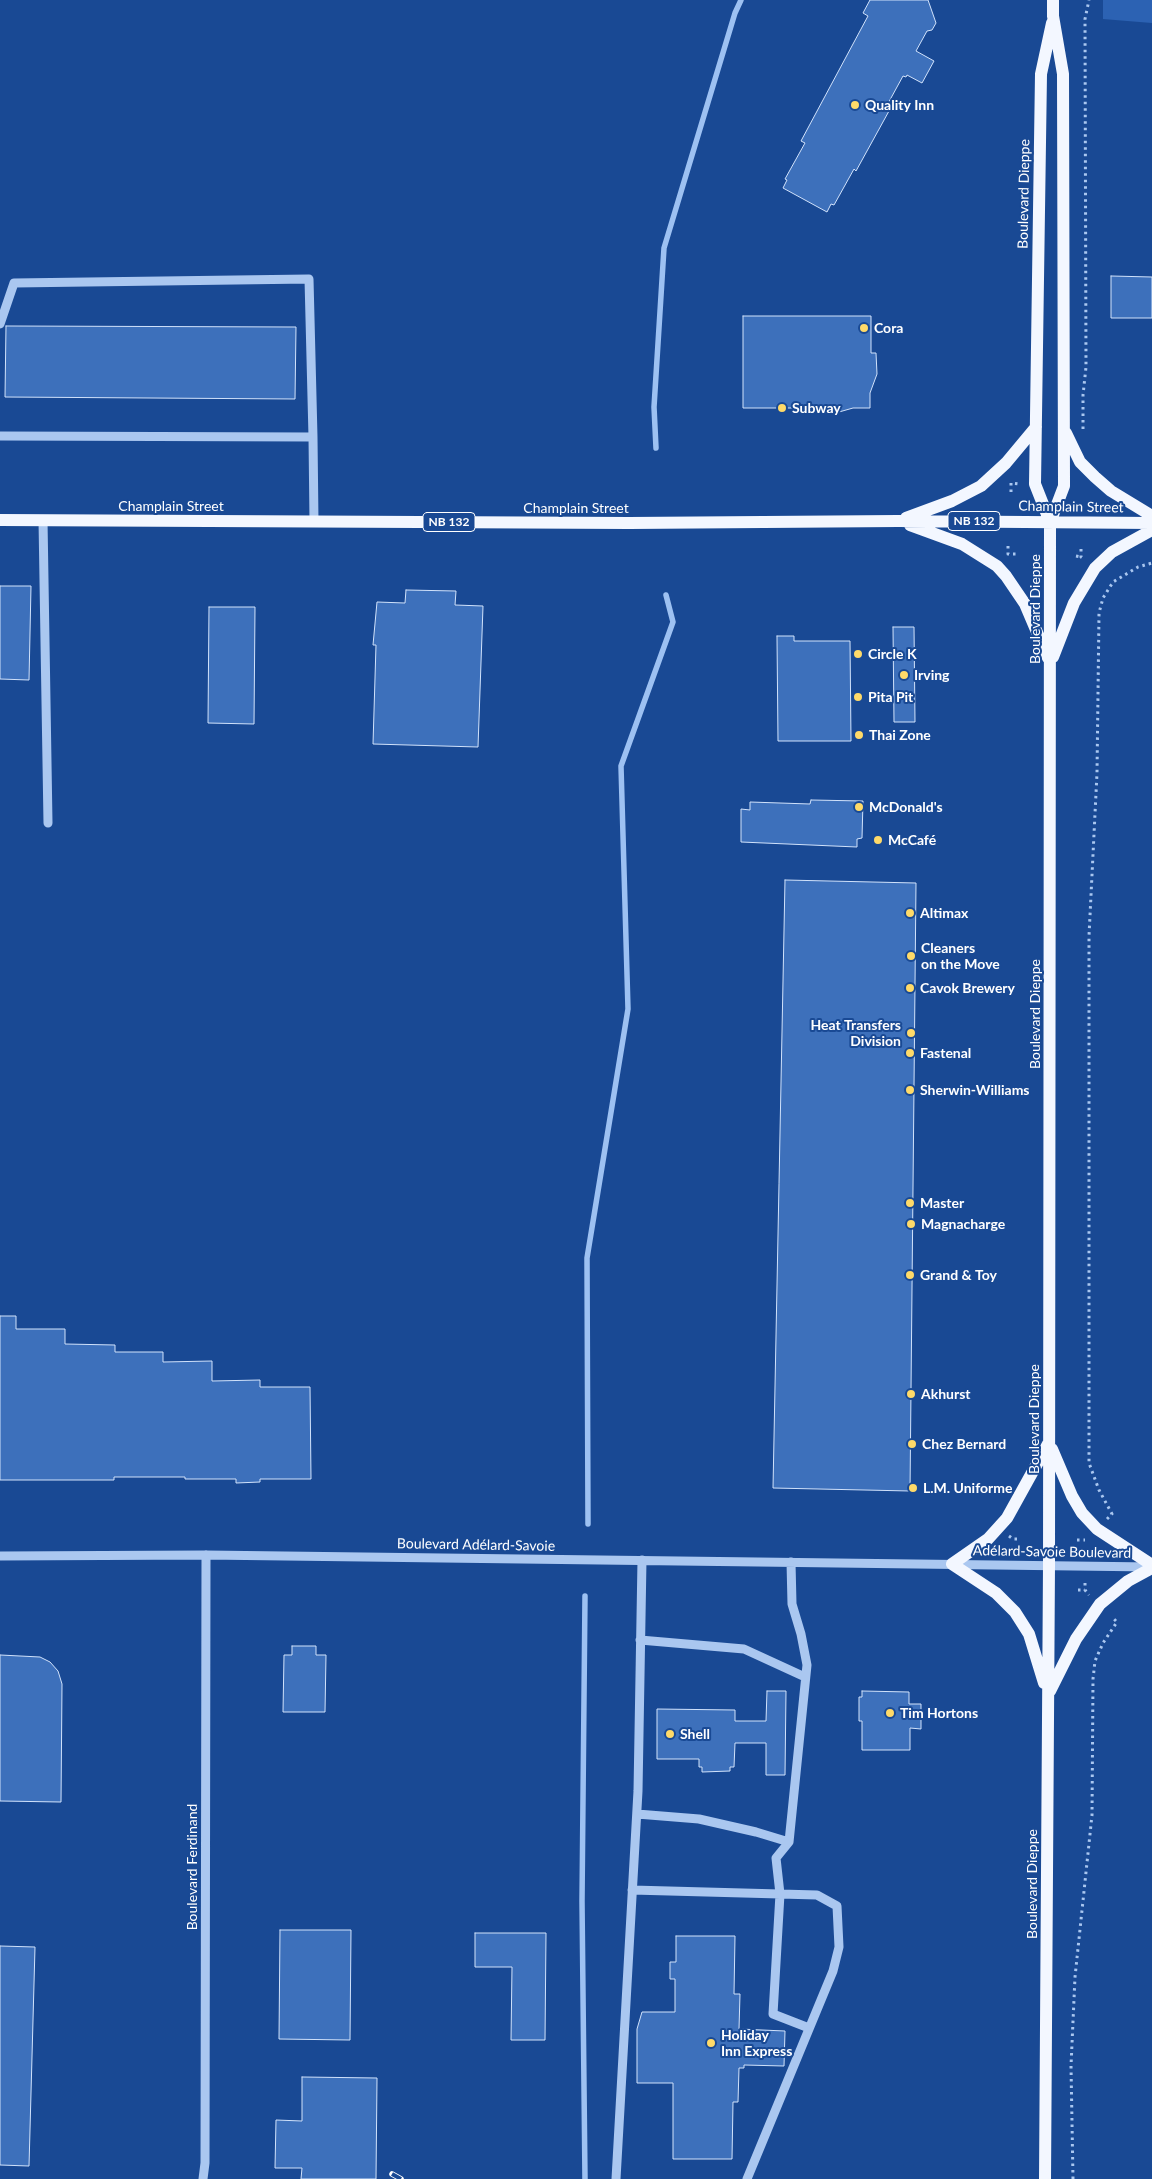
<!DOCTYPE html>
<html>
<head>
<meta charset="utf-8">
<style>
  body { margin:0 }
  canvas { display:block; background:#194994 }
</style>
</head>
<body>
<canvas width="1152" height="2179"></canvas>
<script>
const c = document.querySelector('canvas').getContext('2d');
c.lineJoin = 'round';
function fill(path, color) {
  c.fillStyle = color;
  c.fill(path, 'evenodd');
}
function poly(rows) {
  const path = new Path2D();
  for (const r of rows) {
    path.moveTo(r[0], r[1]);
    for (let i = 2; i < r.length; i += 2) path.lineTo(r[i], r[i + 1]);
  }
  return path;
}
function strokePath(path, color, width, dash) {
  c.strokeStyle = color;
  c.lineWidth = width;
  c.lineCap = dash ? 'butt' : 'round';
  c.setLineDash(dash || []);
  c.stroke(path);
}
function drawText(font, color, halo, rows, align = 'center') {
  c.font = font + ' Lato,sans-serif';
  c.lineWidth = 4;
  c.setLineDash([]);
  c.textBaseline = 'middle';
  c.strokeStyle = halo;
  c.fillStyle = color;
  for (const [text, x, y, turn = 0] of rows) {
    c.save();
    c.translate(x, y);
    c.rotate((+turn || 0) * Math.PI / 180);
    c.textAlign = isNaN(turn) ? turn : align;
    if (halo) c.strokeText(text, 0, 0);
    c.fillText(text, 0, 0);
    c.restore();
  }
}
fill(poly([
  [1103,0,1152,0,1152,23,1103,19]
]), '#2c62b3');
strokePath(poly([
  [656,448,654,407,664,248,735,13,741,0],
  [588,1524,587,1258,628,1009,621,766,673,622,666,595],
  [585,2179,582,1901,585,1596]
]), '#9dc1f2', 5.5);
const building = poly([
  [870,0,928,0,936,23,932,30,927,31,916,51,934,61,922,83,907,75,906,77,903,76,885,109,889,111,856,171,854,169,834,205,831,204,827,212,783,188,787,180,785,179,805,143,801,141,868,16,863,13,870,0],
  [1111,276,1152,277,1152,318,1111,318,1111,276],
  [743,316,871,316,871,353,876,353,877,374,870,393,870,408,853,408,832,414,815,412,816,408,743,408,743,316],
  [6,326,296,327,295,399,5,397,6,326],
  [0,586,31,586,29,680,0,679,0,586],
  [406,590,456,591,455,605,483,606,478,747,373,744,376,645,373,645,377,602,405,603,406,590],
  [209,607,255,607,254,724,208,723,209,607],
  [893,627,914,627,915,722,894,722,893,627],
  [777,636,794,636,794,641,850,641,851,741,778,741,777,636],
  [811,800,863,801,862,838,857,839,857,847,741,842,741,809,750,810,750,802,810,804,811,800],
  [785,880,916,883,910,1491,773,1488,785,880],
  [0,1316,16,1316,16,1329,65,1329,65,1344,115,1345,115,1352,163,1352,163,1362,212,1361,212,1381,260,1380,260,1387,310,1387,311,1479,260,1479,260,1482,236,1483,236,1479,185,1479,185,1477,114,1477,114,1480,0,1480,0,1316],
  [292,1646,316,1646,316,1655,326,1655,325,1712,283,1712,284,1655,292,1655,292,1646],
  [0,1655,40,1657,50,1662,58,1671,62,1684,61,1802,0,1801,0,1655],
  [767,1691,786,1691,785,1775,766,1775,766,1743,735,1743,734,1767,730,1767,730,1771,702,1772,702,1767,699,1767,699,1759,657,1759,657,1709,735,1710,735,1721,766,1721,767,1691],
  [862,1691,909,1692,909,1704,921,1704,921,1729,910,1728,910,1750,862,1750,862,1721,859,1721,859,1697,862,1697,862,1691],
  [280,1930,351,1930,350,2040,279,2039,280,1930],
  [475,1933,546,1933,545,2040,511,2040,512,1967,475,1967,475,1933],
  [676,1936,735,1936,734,1994,740,1994,739,2029,785,2031,784,2066,744,2065,744,2068,739,2068,738,2102,733,2102,732,2159,673,2159,673,2083,637,2083,637,2029,642,2012,675,2012,675,1979,670,1979,670,1962,676,1962,676,1936],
  [0,1946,35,1947,29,2166,0,2165,0,1946],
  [302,2077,377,2078,376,2179,301,2179,302,2168,275,2168,276,2120,302,2121,302,2077]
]);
fill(building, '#3d70bb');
strokePath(building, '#d1e2fb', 1);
strokePath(poly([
  [1083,429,1083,395,1086,367,1085,19,1089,0],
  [1011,492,1011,483,1019,484],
  [1008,546,1008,554,1018,554],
  [1081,549,1081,557,1084,559],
  [1076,556,1081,557],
  [1107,1519,1112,1514,1099,1490,1089,1463,1089,936,1097,773,1099,613,1103,598,1113,582,1138,567,1152,563],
  [1009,1536,1013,1539,1020,1539],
  [1077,1540,1085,1540],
  [1085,1583,1085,1590,1089,1595],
  [1078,1590,1085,1590],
  [1073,2179,1071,2066,1075,1977,1092,1815,1093,1679,1095,1661,1103,1643,1117,1622,1113,1618]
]), '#aac7f0', 3, [2.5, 4]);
strokePath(poly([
  [0,324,14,283,309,279,313,437],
  [0,436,313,437,314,522],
  [43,520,48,823],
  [0,1556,206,1555,1152,1567],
  [791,1562,792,1604,801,1634,807,1665,789,1842,776,1858,780,1894,773,2014,809,2028],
  [640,1640,744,1649,805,1677],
  [637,1814,699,1819,756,1832,789,1842],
  [632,1890,817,1895,837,1906,839,1947,833,1971,747,2179],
  [203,2179,205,2163,206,1555],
  [616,2179,638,1791,642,1560]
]), '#aac7f0', 9);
strokePath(poly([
  [1066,433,1080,462,1095,477,1111,491,1152,516],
  [906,518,952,501,981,486,1006,463,1036,427],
  [0,520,629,523,898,521,1152,523],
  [1050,522,1035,484,1041,74,1052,23],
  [910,525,962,544,997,566,1006,576,1025,604,1048,658],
  [1053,657,1074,603,1095,568,1112,552,1152,530],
  [1052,1449,1072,1496,1082,1513,1097,1529,1152,1565],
  [1044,1683,1029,1634,1015,1612,996,1593,952,1564,988,1539,1007,1518,1048,1444],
  [1050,1691,1076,1639,1100,1604,1128,1581,1152,1568],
  [1045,2179,1049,1565,1050,523,1064,486,1063,74,1053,16,1053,0]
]), '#f3f7ff', 12);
const rail = poly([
  [392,2174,401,2179]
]);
strokePath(rail, '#fff', 5.5);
strokePath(rail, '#194994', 4, [11]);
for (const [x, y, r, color] of [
  [855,105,5,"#ffda69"],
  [864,328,5,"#ffda69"],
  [782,408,5,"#ffda69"],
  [858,654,5,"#ffda69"],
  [904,675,5,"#ffda69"],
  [858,697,5,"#ffda69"],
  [859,735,5,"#ffda69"],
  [859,807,5,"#ffda69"],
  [878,840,5,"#ffda69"],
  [910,913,5,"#ffda69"],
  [911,956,5,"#ffda69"],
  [910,988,5,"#ffda69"],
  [911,1033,5,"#ffda69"],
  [910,1053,5,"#ffda69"],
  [910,1090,5,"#ffda69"],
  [910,1203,5,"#ffda69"],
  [911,1224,5,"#ffda69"],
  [910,1275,5,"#ffda69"],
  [911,1394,5,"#ffda69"],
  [912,1444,5,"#ffda69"],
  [913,1488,5,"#ffda69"],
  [890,1713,5,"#ffda69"],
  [670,1734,5,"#ffda69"],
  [711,2043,5,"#ffda69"]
]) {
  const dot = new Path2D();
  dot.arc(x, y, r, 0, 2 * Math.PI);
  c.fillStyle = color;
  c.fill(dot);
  strokePath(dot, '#194994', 2);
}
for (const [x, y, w] of [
  [974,521,52],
  [449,522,52]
]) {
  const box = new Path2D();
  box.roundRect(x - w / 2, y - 9.5, w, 19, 4);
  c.fillStyle = '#194994';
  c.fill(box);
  strokePath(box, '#fff', 1);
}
drawText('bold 12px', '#fff', null, [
  ["NB 132",974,521],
  ["NB 132",449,522]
]);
drawText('bold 14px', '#fff', '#194994', [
  ["Quality Inn",865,105],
  ["Cora",874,328],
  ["Subway",792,408],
  ["Circle K",868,654],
  ["Irving",914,675],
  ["Pita Pit",868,697],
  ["Thai Zone",869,735],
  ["McDonald's",869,807],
  ["McCafé",888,840],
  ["Altimax",920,913],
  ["Cleaners",921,948],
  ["on the Move",921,964],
  ["Cavok Brewery",920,988],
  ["Heat Transfers",901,1025,"right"],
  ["Division",901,1041,"right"],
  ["Fastenal",920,1053],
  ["Sherwin-Williams",920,1090],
  ["Master",920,1203],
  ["Magnacharge",921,1224],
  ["Grand & Toy",920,1275],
  ["Akhurst",921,1394],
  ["Chez Bernard",922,1444],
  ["L.M. Uniforme",923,1488],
  ["Tim Hortons",900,1713],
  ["Shell",680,1734],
  ["Holiday",721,2035],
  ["Inn Express",721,2051]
], 'left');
drawText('14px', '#fff', '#194994', [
  ["Boulevard Dieppe",1024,194,-89],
  ["Champlain Street",171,506],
  ["Champlain Street",1071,507,1],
  ["Champlain Street",576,508],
  ["Boulevard Dieppe",1035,609,-90],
  ["Boulevard Dieppe",1035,1014,-90],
  ["Boulevard Dieppe",1034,1419,-90],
  ["Boulevard Adélard-Savoie",476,1545,1],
  ["Adélard-Savoie Boulevard",1052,1552,1],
  ["Boulevard Ferdinand",192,1867,-90],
  ["Boulevard Dieppe",1032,1884,-90]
]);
</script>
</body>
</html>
